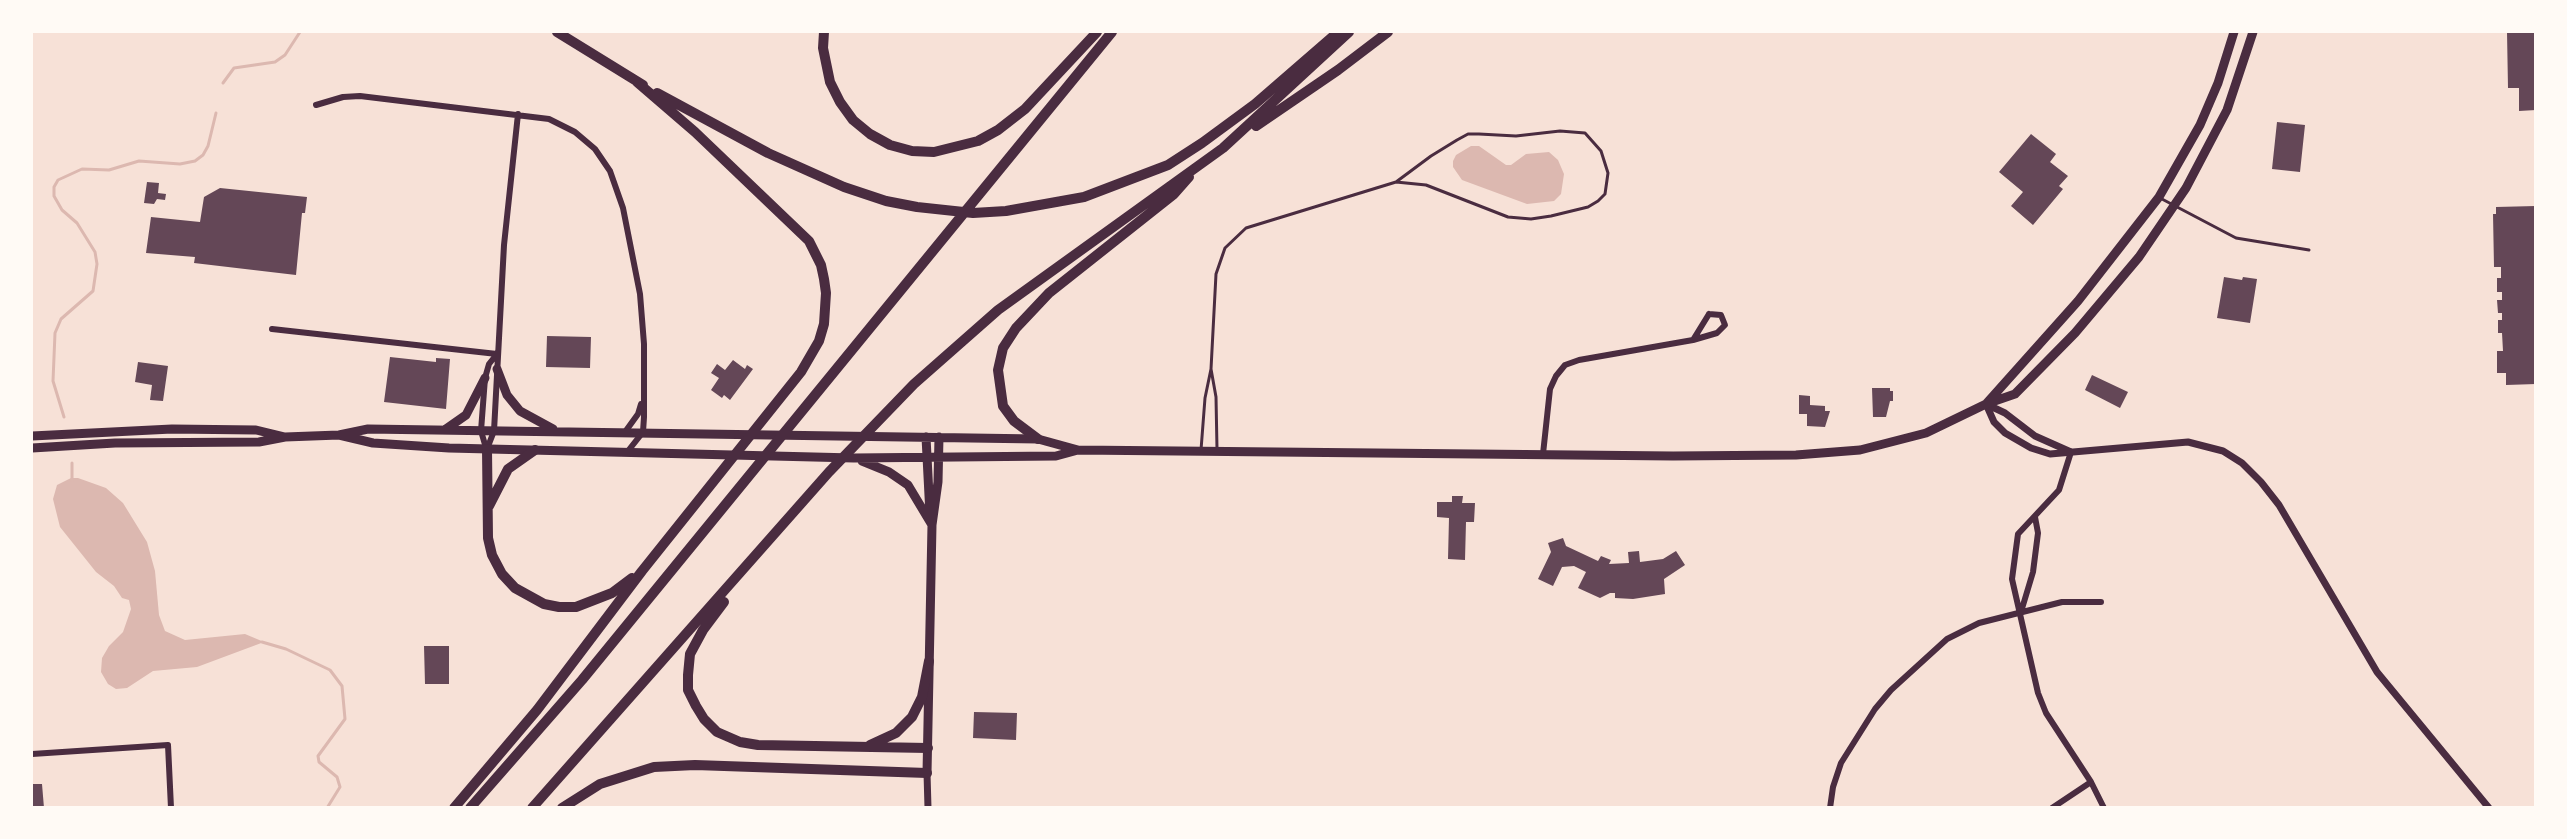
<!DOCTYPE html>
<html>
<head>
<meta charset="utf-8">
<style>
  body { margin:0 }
  #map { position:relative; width:2567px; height:839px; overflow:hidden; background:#f7e1d7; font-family:"Fira Sans",sans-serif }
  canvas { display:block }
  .frame { position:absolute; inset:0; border:33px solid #fffaf5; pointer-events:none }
</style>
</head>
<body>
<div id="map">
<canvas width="2567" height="839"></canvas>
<div class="frame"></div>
</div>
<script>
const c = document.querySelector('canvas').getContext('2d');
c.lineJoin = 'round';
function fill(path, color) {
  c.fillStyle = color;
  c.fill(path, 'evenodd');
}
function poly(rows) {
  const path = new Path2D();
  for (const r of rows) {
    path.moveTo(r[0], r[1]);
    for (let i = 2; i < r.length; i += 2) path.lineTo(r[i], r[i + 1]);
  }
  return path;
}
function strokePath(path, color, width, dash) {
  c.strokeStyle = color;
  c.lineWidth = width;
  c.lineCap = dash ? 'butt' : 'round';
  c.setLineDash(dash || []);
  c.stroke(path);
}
fill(poly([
  [1471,146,1479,146,1506,165,1511,165,1526,154,1549,152,1558,160,1564,174,1561,194,1554,201,1527,204,1462,180,1453,167,1453,161,1456,155],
  [71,478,78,478,106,488,123,503,147,542,155,571,159,615,165,631,185,640,245,634,264,642,197,667,153,671,127,688,116,689,108,684,101,672,102,658,109,646,123,632,131,609,129,600,122,598,114,586,96,572,60,527,53,499,57,485]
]), '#dcb8b0');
strokePath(poly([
  [223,83,234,68,275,62,285,55,300,32],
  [64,417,53,381,55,333,61,319,93,291,97,264,95,252,77,223,62,210,54,196,54,187,58,180,82,169,109,170,139,161,180,164,195,161,203,155,208,146,216,113],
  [72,463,72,480],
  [262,642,286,649,330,670,342,686,345,719,318,756,319,762,337,777,340,787,327,808]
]), '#dcb8b0', 3);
fill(poly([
  [2507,32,2536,32,2536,110,2519,111,2519,88,2508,88],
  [2277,122,2305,125,2300,172,2272,169],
  [2031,134,2056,154,2050,162,2068,176,2059,186,2063,189,2033,225,2011,206,2023,192,1999,172],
  [147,182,159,183,158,193,166,194,165,200,157,199,154,204,144,203],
  [220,188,307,197,305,213,302,213,296,275,194,263,195,257,146,253,151,217,200,222,204,197],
  [2536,206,2536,384,2506,385,2506,373,2497,373,2497,351,2503,351,2502,333,2498,333,2498,320,2502,320,2502,313,2498,313,2497,300,2502,300,2502,292,2497,292,2497,278,2501,278,2501,267,2494,267,2493,214,2496,214,2496,207],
  [2224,277,2242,280,2243,277,2257,279,2250,323,2217,318],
  [547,336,591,337,590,368,546,367],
  [390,357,436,362,436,358,450,359,446,409,384,402],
  [733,360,745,369,747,365,753,369,730,400,724,395,722,398,711,390,719,378,711,373,717,364,725,370],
  [138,362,168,366,163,401,150,400,152,385,135,382],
  [2092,375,2128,392,2120,408,2085,390],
  [1872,388,1890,388,1890,391,1893,391,1893,401,1890,401,1886,417,1873,417],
  [1799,395,1810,396,1810,405,1825,406,1825,411,1830,411,1825,427,1807,426,1807,414,1799,414],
  [1452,496,1463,496,1462,503,1475,503,1474,522,1466,522,1465,560,1448,559,1449,518,1437,517,1437,502,1452,502],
  [1563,538,1566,546,1598,561,1601,556,1611,560,1609,564,1629,563,1628,552,1639,551,1640,562,1663,559,1676,551,1685,565,1664,579,1665,594,1633,599,1615,598,1615,593,1610,593,1600,598,1578,588,1586,572,1574,566,1562,567,1553,586,1538,579,1551,552,1548,543],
  [424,646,449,646,449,684,425,684],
  [974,712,1017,713,1016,740,973,738],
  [32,784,42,784,44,808,32,808]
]), '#644757');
strokePath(poly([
  [2160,198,2236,238,2309,250],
  [1217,449,1216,397,1211,369,1216,274,1225,248,1246,228,1396,182,1426,185,1508,217,1531,219,1551,216,1588,207,1598,201,1605,194,1608,173,1601,151,1585,133,1560,131,1516,136,1479,134,1468,134,1457,140,1431,156,1396,182],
  [1201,450,1205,398,1211,369]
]), '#4a2c40', 3);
strokePath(poly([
  [316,105,343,97,360,96,549,119,575,132,595,149,610,171,623,208,640,294,644,344,644,417,643,432,628,451],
  [1709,314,1721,315,1725,325,1717,333,1693,340,1709,314],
  [272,329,497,354],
  [625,432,638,414,641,404],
  [486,448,481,431,485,378,489,364,497,354],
  [487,449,494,431,504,245,518,114],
  [2071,452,2059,490,2018,534,2012,579,2038,693,2046,713,2091,782,2104,808],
  [1543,454,1550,389,1556,376,1565,365,1579,360,1693,340],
  [2021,612,2033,572,2038,533,2035,517],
  [32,754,168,745,171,808],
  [1830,808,1833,787,1841,763,1875,709,1891,690,1947,639,1979,623,2062,602,2101,602],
  [2052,808,2091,782]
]), '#4a2c40', 6);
strokePath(poly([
  [1986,404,1994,422,2005,433,2031,448,2050,454,2188,442,2223,451,2242,463,2261,482,2279,505,2377,672,2489,808],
  [1986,404,2005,413,2035,436,2071,452],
  [927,773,928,808]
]), '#4a2c40', 7);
strokePath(poly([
  [497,369,507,395,520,411,553,429],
  [1986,404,2078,301,2159,197,2200,125,2218,83,2234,32],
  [446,429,466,415,485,378],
  [339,435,373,443,449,448,854,458,1056,456,1078,450],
  [32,436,172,429,256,430,285,437],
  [926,437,930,515],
  [32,448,115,443,259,442,285,437,339,435,368,429,1038,439,1078,450,1673,456,1796,455,1860,450,1926,433,1986,404,2015,394,2075,333,2139,257,2186,188,2227,110,2253,32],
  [862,461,889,472,908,485,932,525],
  [927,773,932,525,938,482,939,437]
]), '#4a2c40', 9);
strokePath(poly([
  [557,32,643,85],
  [824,32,823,48,830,82,840,102,853,120,870,134,890,145,912,151,934,152,978,141,998,130,1025,109,1097,32],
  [657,93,768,153,844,187,886,201,917,207,973,213,1006,211,1084,197,1168,165,1202,143,1255,104,1338,32],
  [1256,126,1338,70,1388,32],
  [1038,439,1014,421,1003,406,998,370,1003,348,1016,328,1049,293,1174,194,1189,177],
  [487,449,488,538,492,555,502,574,515,588,544,604,559,607,576,607,612,593,632,578],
  [489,506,508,469,535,450],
  [724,602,703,630,690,654,688,675,688,690,696,706,704,719,717,732,740,742,758,745,928,748],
  [870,745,896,733,912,717,922,697,929,661],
  [454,808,537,710,642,571,801,372,819,341,824,324,826,293,824,279,821,265,809,241,695,132,637,82],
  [470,808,582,680,1112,32],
  [532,808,829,472,914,384,998,310,1223,148,1349,32],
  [562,808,600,784,654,767,695,765,927,773]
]), '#4a2c40', 10);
</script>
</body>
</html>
